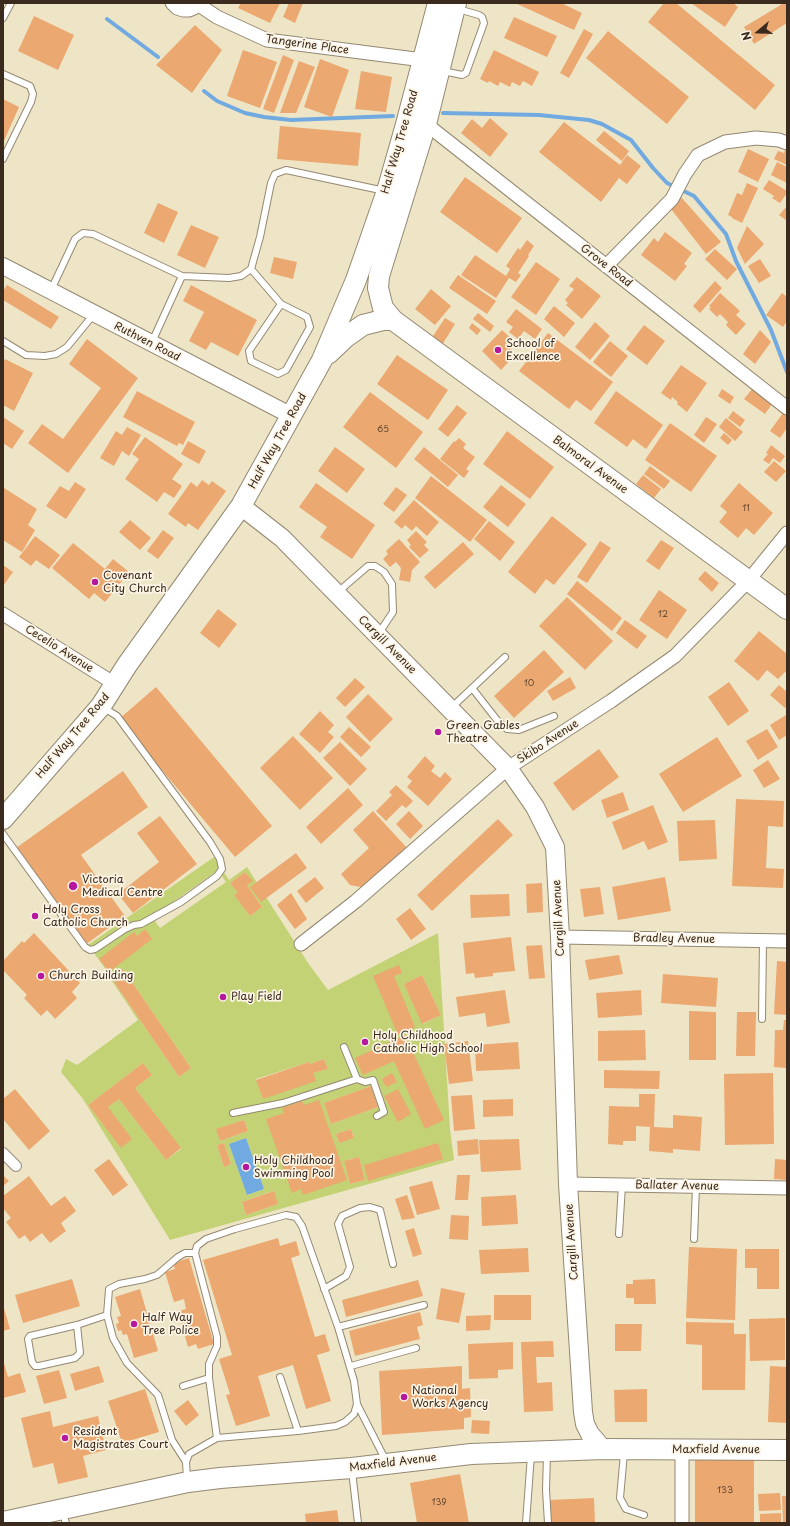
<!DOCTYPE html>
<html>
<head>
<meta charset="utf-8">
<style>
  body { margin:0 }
  #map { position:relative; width:790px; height:1526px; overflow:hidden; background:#eee5c6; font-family:"Playpen Sans",sans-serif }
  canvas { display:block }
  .frame { position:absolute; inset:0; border:4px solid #3b2a1e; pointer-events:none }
  .north { position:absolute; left:738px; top:12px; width:40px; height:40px; -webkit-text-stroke:3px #fcf5e5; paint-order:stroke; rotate:251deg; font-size:11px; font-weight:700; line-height:16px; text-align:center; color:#3b2a1e }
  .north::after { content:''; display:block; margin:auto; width:14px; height:18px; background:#3b2a1e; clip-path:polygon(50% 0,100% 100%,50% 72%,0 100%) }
</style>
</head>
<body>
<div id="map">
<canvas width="790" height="1526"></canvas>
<div class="frame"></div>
<div class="north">N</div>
</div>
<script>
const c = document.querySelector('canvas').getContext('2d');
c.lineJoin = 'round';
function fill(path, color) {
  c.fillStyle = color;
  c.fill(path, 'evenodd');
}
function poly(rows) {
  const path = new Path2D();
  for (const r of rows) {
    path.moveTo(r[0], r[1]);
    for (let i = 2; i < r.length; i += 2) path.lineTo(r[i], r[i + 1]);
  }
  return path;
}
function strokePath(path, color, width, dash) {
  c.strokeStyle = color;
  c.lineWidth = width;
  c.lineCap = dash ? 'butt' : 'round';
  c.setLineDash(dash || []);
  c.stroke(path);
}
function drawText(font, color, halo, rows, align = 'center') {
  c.font = font + ' "Playpen Sans",sans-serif';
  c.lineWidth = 3.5;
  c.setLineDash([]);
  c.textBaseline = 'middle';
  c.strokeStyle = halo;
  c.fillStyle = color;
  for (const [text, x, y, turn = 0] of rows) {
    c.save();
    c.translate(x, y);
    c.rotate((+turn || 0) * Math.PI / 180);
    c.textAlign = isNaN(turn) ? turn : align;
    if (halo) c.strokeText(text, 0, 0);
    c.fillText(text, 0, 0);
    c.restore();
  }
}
fill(poly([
  [214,857,229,880,247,867,308,963,328,990,438,933,450,1129,454,1160,170,1240,83,1099,61,1072,66,1059,77,1065,138,1020,112,981,113,979,88,945],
  [218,870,226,882,160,928,152,917],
  [245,872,252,881,247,885,262,907,250,916,235,896,238,893,230,883],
  [123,969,191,1068,179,1077,114,982,119,978,116,974],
  [422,975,441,1015,423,1024,404,984],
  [324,1059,328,1069,313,1073,263,1098,256,1079,309,1062,310,1064],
  [143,1063,152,1075,135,1088,181,1149,166,1160,119,1099,108,1107,121,1147,88,1105],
  [371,1086,378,1107,331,1124,324,1103],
  [244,1120,248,1131,220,1141,217,1129],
  [351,1129,354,1137,339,1143,336,1134],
  [246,1138,264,1189,247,1195,229,1144],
  [224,1143,231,1164,224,1167,217,1145],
  [359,1157,365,1180,350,1184,344,1161],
  [273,1191,278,1204,246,1215,242,1202]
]), '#c2d274');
fill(poly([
  [246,1138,264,1189,247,1195,229,1144]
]), '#71aae1');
strokePath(poly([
  [107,19,158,57],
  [204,91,217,101,245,113,264,117,291,120,393,116],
  [443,113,539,115,589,120,602,124,631,140,653,168,667,183,694,196,726,234,736,261,771,330,787,372]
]), '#71aae1', 4);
fill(poly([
  [241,3,280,3,270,23,238,8],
  [289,3,303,3,295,23,283,17],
  [515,3,561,3,582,13,574,30],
  [664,3,676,3,775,85,755,110,648,22],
  [691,3,733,3,738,7,725,27],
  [784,3,787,3,787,23,754,44,744,27],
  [34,16,74,35,58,70,18,51],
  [514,17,557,36,547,57,504,38],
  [195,25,222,50,192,93,156,65],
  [584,29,593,34,569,78,560,73],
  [608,31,689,97,667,124,586,58],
  [243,50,277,62,260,108,227,96],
  [494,50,539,72,532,86,523,81,520,86,512,82,510,87,500,82,498,86,489,81,488,83,480,79],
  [283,55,294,60,274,113,263,109],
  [320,59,349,70,332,117,304,107],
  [299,61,315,67,296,113,280,113],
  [361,71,392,77,386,112,355,109],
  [3,99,19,107,3,143],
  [490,118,508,134,490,157,461,133,472,119,482,128],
  [564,122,620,165,627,155,641,166,627,184,619,178,601,202,539,152],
  [280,126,361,133,358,166,277,159],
  [604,131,629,151,622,161,596,140],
  [748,149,769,159,758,182,738,172],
  [785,150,787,150,787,165,774,159,778,151,784,153],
  [777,162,787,167,787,183,771,175],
  [465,177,522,218,497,253,440,212],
  [769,180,787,191,787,193,780,203,772,198,774,196,763,189],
  [747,183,758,188,742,223,732,218,732,217,728,215,737,193,742,195],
  [681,197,721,242,706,254,671,209],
  [158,203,178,212,164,243,144,233],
  [787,206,787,221,779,215],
  [191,225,219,237,205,268,177,255],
  [747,226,764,244,745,264,737,248],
  [665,232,692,253,684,264,687,266,675,281,641,255,654,238,658,242],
  [527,240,534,246,528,255,529,256,518,273,521,275,516,282,509,278,496,298,461,275,475,255,506,276,510,269,506,266,518,248,520,250],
  [715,249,737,269,727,280,705,259],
  [274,257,297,262,293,279,270,273],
  [760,259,771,276,759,283,748,266],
  [536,262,560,279,536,315,511,297],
  [458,275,496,301,487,314,449,288],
  [577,277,601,296,582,319,566,305,568,303,565,300,574,289,569,286],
  [715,281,722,288,700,313,693,306],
  [7,285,59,317,51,329,3,300,3,291],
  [191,285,257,320,238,356,211,342,206,350,189,341,204,312,183,301],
  [431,289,451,306,435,325,415,309],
  [720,293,740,311,736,315,746,324,736,335,726,325,728,322,720,314,717,317,709,309,711,307,709,306],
  [782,293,787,297,787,321,783,327,766,315],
  [554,306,575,323,564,337,544,319],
  [516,309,542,329,535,339,524,331,518,339,509,332,513,327,506,322],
  [478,313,494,326,490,332,473,319],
  [445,318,455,324,442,345,431,339],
  [595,322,610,336,590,360,575,347],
  [472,323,481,330,477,335,469,328],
  [644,325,665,341,647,365,626,349],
  [502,330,516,343,510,348,516,354,501,370,482,351],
  [760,330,771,342,755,364,743,354],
  [548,333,613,382,591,411,576,400,569,409,519,371],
  [87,339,138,378,68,473,28,443,42,424,63,439,101,388,69,364],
  [610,341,628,356,611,377,593,362],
  [397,355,448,390,428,420,377,384],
  [5,359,33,373,14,411,3,405,3,363],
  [681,365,707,383,687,412,677,404,678,402,672,397,671,400,661,393],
  [722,389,734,397,730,404,718,396],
  [752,389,772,404,765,414,744,399],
  [137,391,195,422,183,445,179,443,177,446,123,417],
  [616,391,663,425,646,449,633,439,627,447,594,423],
  [370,392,423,432,396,468,343,427],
  [457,405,467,413,448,437,438,429],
  [733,411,745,420,740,427,728,418],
  [783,413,787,416,787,428,780,438,770,431],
  [3,417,24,431,12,449,3,443],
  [706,417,717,424,704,443,694,435],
  [726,418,743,432,735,441,719,427],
  [670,423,717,456,691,492,645,460],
  [127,427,141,435,129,456,122,451,114,466,100,458,116,431,122,435],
  [507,431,554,467,530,499,483,464],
  [724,433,732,440,728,445,720,438],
  [145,437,183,464,172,479,182,486,174,498,164,492,157,502,125,479,139,459,132,454],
  [459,438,466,444,463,448,475,457,466,469,469,471,464,478,440,459,454,441,455,442],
  [188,441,206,451,199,464,181,454],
  [771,445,785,456,780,463,773,458,769,464,763,460,768,454,766,453],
  [335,447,365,469,347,493,318,471],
  [424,447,458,475,448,487,414,459],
  [774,461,786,471,776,482,764,472],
  [650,466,670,481,664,489,644,474],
  [643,475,661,489,654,498,636,484],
  [431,476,487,520,470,542,415,498],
  [202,480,209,485,212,481,226,491,198,530,188,523,186,527,168,514,191,482,197,487],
  [75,482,86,489,66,519,46,506,60,486,69,491],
  [316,483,375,525,352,559,320,537,327,527,299,507],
  [739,483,773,513,754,535,746,528,738,538,719,522,727,512,720,506],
  [501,485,526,504,508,527,483,507],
  [396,487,407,495,394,512,383,504],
  [4,488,37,509,28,525,35,530,22,552,3,540,3,490],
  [414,500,439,522,427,536,416,526,412,531,405,525,402,529,394,522],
  [552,516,587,544,554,585,546,579,535,594,508,572],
  [130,520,151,538,140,550,119,532],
  [489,521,515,542,500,561,474,539],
  [163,530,174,538,158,559,147,551],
  [416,531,427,542,424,545,429,550,420,558,409,547,411,545,407,540],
  [35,536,60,555,49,569,36,560,31,566,19,557],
  [399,539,420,562,412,570,410,582,399,580,401,568,396,562,390,567,383,559,388,554,386,551],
  [661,540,674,548,659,570,646,561],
  [600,541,611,548,587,583,577,577],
  [463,542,474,554,435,589,424,577],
  [73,543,105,569,113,559,129,572,105,602,94,593,89,599,52,568],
  [3,565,13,572,3,586],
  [705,571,719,583,712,592,698,579],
  [577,581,622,618,612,631,567,594],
  [659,590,687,610,667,639,639,620],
  [567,597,613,641,585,670,539,626],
  [218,609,237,624,219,648,200,633],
  [625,620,647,636,637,649,616,633],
  [759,631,787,654,787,673,785,672,778,679,767,670,758,681,734,661],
  [544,650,564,672,514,718,494,696],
  [570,677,576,688,553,701,547,691],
  [355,678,365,687,345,707,336,698],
  [729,682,749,711,728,726,708,697],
  [779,685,787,692,787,706,785,708,770,695],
  [156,687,272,826,235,857,119,719],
  [368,694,393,719,370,742,346,717],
  [320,711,334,725,328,732,334,737,320,753,299,734],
  [786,715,787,735,779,740,770,725],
  [349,727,371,747,361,757,340,737],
  [767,729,778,747,758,760,746,741],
  [293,736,333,778,300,810,260,768],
  [717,737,742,776,683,812,659,774],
  [340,742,367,769,350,786,323,758],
  [599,749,619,777,573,811,553,783],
  [425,756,435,766,431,771,440,778,445,772,452,779,428,806,407,787,412,781,407,777],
  [768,760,780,779,764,788,753,770],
  [123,771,148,807,81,855,125,916,85,945,16,848],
  [396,785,413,801,406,808,402,805,386,821,376,811,392,795,389,792],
  [348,788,363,805,321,844,306,827],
  [623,792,629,810,607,818,601,800],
  [736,799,784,801,783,827,768,826,766,868,784,869,783,888,732,886],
  [653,805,668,842,648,850,644,841,623,850,612,822],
  [373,811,408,849,366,888,350,885,341,874,369,848,353,830],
  [409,811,423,826,410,839,396,824],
  [160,816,197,864,133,913,118,894,159,862,137,833],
  [498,819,513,835,432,911,417,895],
  [715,820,717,859,679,861,677,821],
  [296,853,307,868,261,902,250,887],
  [245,872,253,881,247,885,262,907,250,916,234,895,238,893,230,883],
  [315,877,324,888,306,903,297,891],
  [665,877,671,911,618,920,612,887],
  [542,883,543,912,527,913,526,884],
  [600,887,604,914,584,917,580,889],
  [291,893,307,919,295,929,277,905],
  [509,894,510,916,471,918,470,895],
  [410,908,426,929,411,940,396,919],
  [145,929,152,939,109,972,99,959,134,932,137,936],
  [34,933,80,983,72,992,77,998,55,1019,47,1010,41,1016,24,998,27,995,3,970,3,961,22,941,24,943],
  [511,937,515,971,493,973,493,976,475,978,474,973,466,974,463,943],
  [542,945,545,978,529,979,526,946],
  [619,955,623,974,589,980,585,960],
  [777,961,787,962,787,1015,774,1014],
  [399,965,402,973,394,976,415,1027,398,1035,373,976],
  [123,969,191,1068,179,1077,114,982,119,978,116,974],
  [663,974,718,978,716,1007,661,1003],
  [422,975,441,1015,422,1024,404,984],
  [505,990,510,1023,487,1027,485,1013,459,1017,456,997],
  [641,990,642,1015,598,1018,596,993],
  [689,1011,716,1012,716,1060,689,1060],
  [737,1012,756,1012,755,1056,736,1056],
  [784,1020,787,1020,786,1068,774,1067,775,1030,783,1030],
  [645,1030,646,1060,598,1061,598,1031],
  [405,1035,444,1120,425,1129,394,1061,363,1075,355,1058],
  [468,1041,473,1081,449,1084,444,1044],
  [518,1042,520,1069,476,1071,475,1045],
  [324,1059,328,1069,313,1073,316,1081,263,1099,256,1080,309,1062,310,1064],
  [143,1063,152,1075,135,1088,181,1148,166,1160,119,1099,108,1107,132,1139,121,1148,88,1105],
  [604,1070,660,1071,659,1089,604,1088],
  [392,1073,397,1082,386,1087,382,1079],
  [773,1073,774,1144,725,1145,724,1074],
  [371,1086,378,1107,331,1124,324,1103],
  [15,1089,50,1131,29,1150,3,1119,3,1099],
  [398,1089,411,1114,398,1122,384,1096],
  [639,1094,655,1094,654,1127,673,1128,673,1115,702,1117,700,1151,673,1149,673,1153,649,1151,650,1127,636,1126,636,1141,623,1141,623,1145,608,1144,609,1106,639,1107],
  [472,1095,475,1129,454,1131,451,1096],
  [513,1099,513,1116,483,1117,483,1100],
  [319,1100,347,1180,303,1195,301,1189,292,1193,266,1119,284,1113,282,1108,302,1101,304,1105],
  [244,1120,248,1131,220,1141,216,1129],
  [351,1129,354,1138,339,1143,336,1134],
  [478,1139,479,1154,458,1156,457,1141],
  [519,1139,521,1170,481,1172,479,1140],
  [224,1143,231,1164,224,1167,217,1145],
  [438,1143,443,1159,368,1181,364,1165],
  [359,1157,365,1180,350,1184,344,1161],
  [109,1159,128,1185,113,1196,94,1170],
  [775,1159,787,1160,787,1180,774,1179],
  [3,1175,9,1181,3,1186],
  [457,1175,470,1175,468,1200,455,1200],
  [29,1176,51,1206,65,1196,76,1211,61,1223,66,1231,50,1243,42,1233,30,1242,25,1235,19,1239,6,1222,11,1218,3,1208,3,1196],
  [432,1181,440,1209,417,1215,409,1187],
  [274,1191,278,1204,246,1215,242,1202],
  [407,1195,415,1218,402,1220,395,1199],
  [516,1195,518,1224,482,1226,481,1197],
  [451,1215,469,1216,468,1240,449,1239],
  [414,1228,422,1254,413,1257,405,1231],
  [278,1238,280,1246,296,1241,300,1255,291,1258,315,1337,325,1334,330,1351,317,1355,331,1401,306,1409,293,1365,258,1376,270,1416,236,1426,226,1395,230,1394,219,1359,232,1355,203,1260],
  [689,1247,737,1249,735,1320,686,1318],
  [528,1248,529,1272,481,1274,479,1250],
  [745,1249,779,1249,779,1289,757,1289,757,1268,745,1268],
  [189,1258,214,1344,198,1349,196,1344,188,1347,178,1311,186,1309,184,1299,174,1302,165,1272,175,1269,173,1263],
  [72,1279,80,1306,23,1323,15,1295],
  [655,1279,656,1304,634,1304,634,1298,626,1298,626,1284,633,1284,633,1280],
  [418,1280,423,1296,346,1317,342,1300],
  [441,1288,465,1293,459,1323,436,1319],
  [140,1289,158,1351,134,1358,127,1334,123,1335,121,1330,118,1331,116,1324,119,1323,117,1317,121,1316,115,1297],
  [494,1295,531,1295,531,1320,494,1320],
  [3,1305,10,1329,3,1331],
  [420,1312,423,1325,417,1327,420,1339,355,1356,349,1331],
  [491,1315,490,1330,466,1331,466,1316],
  [785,1318,785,1360,750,1361,749,1319],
  [686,1322,734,1323,734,1334,746,1334,745,1390,702,1390,702,1345,686,1344],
  [615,1324,642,1324,641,1351,615,1351],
  [553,1341,554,1357,536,1357,537,1383,552,1382,553,1411,524,1412,521,1342],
  [513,1342,513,1369,498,1370,498,1378,469,1379,468,1344],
  [3,1360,8,1377,20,1373,26,1392,3,1398],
  [99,1366,104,1382,75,1391,70,1374],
  [462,1366,462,1389,470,1388,471,1417,464,1418,464,1429,382,1435,379,1371],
  [770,1366,787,1367,787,1423,768,1422],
  [59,1370,67,1398,44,1404,36,1376],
  [145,1389,159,1432,122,1443,108,1401],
  [647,1389,647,1422,615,1422,614,1390],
  [188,1400,199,1415,186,1426,174,1411],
  [50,1411,53,1427,98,1416,106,1450,83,1456,88,1477,58,1484,53,1463,33,1468,21,1418],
  [472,1420,490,1421,489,1434,471,1433],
  [695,1459,754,1459,754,1523,695,1523],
  [460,1474,469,1523,417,1523,410,1483],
  [780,1493,781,1510,759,1511,758,1494],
  [782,1496,787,1496,787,1523,783,1523],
  [594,1498,595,1523,550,1523,549,1500],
  [337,1510,339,1523,306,1523,305,1514],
  [781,1513,781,1523,760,1523,760,1514]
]), '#eba870');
const service = poly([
  [3,18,11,3],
  [443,71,462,75,466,73,484,23,482,17,479,15,458,9],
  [3,74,30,86,33,94,31,102,3,159],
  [251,269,281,304,307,317,310,327,286,370,278,374,251,361,249,351,281,304],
  [51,290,75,239,83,233,93,234,182,276,229,278,241,276,251,269,260,237,271,183,275,174,286,170,385,191],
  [3,341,26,355,45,356,56,354,67,347,94,314],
  [152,342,182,276],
  [338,592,368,566,375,566,384,572,392,584,393,612,379,633],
  [472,688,497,720,507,729,519,730,554,716],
  [451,708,505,657],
  [3,834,85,947,90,950,95,949,125,929,134,925,141,924,181,902,217,876,222,869,220,859,210,842,117,716,104,708],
  [762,1019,763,940],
  [357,1079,365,1082,373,1080,384,1112,377,1116],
  [233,1113,283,1103,357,1079,344,1047],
  [619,1234,622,1185],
  [694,1239,696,1186],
  [324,1289,346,1276,350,1267,338,1224,342,1216,360,1208,370,1207,380,1210,393,1264],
  [77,1325,80,1353,75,1358,39,1366,35,1366,32,1362,28,1339,30,1336,77,1325,107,1315],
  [338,1327,424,1305],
  [351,1366,416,1348],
  [183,1386,209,1378],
  [357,1404,386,1461],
  [217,1438,298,1431],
  [624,1453,620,1498,626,1509,644,1515],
  [547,1454,546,1490,548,1523],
  [186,1462,172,1440,158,1395,127,1363,113,1338,107,1315,109,1289,119,1284,145,1279,157,1275,178,1257,185,1253,195,1253],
  [352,1471,358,1523],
  [187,1479,186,1462,189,1454,217,1438,209,1378,209,1364,217,1346,217,1337,195,1253,197,1246,206,1239,235,1229,286,1215,296,1217,302,1226,338,1327,354,1381,357,1404,354,1414,345,1422,336,1426,298,1431,280,1377],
  [62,1511,66,1523],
  [526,1523,531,1455]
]);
const pedestrian = poly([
  [3,1153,16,1166]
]);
const minor = poly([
  [172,3,177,8,183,10,189,10,194,8,200,3],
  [199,5,217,17,267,40,423,60],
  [426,124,787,408],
  [606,266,672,199,685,174,698,155,725,142,756,138,779,140,787,143],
  [3,614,115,684],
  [560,937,787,941],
  [301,944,356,901,508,768,611,701,675,656,748,581,787,533],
  [568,1184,787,1188],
  [682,1523,682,1459]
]);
const tertiary = poly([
  [3,266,292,416]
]);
const secondary = poly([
  [241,506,282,538,508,768,535,807,555,847,560,937,568,1184,583,1412,585,1424,590,1434,603,1449]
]);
const primary = poly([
  [456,3,426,124,379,276,378,288,383,308,393,320,787,609],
  [328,354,346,337,363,325,383,320,393,320],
  [3,819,101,706,127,665,241,506,322,360,356,280,387,191,405,128,438,3],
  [3,1522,188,1482,220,1478,352,1468,471,1454,603,1449,787,1450]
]);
strokePath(service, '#948872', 8);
strokePath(pedestrian, '#948872', 12);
strokePath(minor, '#948872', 15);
strokePath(tertiary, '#948872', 18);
strokePath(secondary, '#948872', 20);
strokePath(primary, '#948872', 22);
strokePath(service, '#fff', 6);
strokePath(pedestrian, '#fff', 10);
strokePath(minor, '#fff', 13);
strokePath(tertiary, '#fff', 16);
strokePath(secondary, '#fff', 18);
strokePath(primary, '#fff', 20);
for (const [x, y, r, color] of [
  [498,350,4,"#b5179e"],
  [95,582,4,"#b5179e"],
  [438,732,4,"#b5179e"],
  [73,886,5,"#b5179e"],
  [35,916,4,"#b5179e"],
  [41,976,4,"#b5179e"],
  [223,997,4,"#b5179e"],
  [365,1042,4,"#b5179e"],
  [246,1167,4,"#b5179e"],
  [134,1324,4,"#b5179e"],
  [404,1397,4,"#b5179e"],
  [65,1438,4,"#b5179e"]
]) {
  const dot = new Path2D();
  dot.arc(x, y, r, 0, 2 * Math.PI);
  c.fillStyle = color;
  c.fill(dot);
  strokePath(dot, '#fcf5e5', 1.5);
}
drawText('9px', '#674a32', null, [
  ["65",383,430],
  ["11",746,509],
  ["12",663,615],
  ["10",529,684],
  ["133",725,1491],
  ["139",439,1503]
]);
drawText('11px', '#3b2a1e', '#fcf5e5', [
  ["Tangerine Place",307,45,8],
  ["Half Way Tree Road",400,142,-74],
  ["Grove Road",606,266,38],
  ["Ruthven Road",147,342,27],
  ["Half Way Tree Road",278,441,-61],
  ["Balmoral Avenue",590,465,36],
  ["Cargill Avenue",387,645,45],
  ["Cecelio Avenue",59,649,32],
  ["Half Way Tree Road",73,736,-50],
  ["Skibo Avenue",548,742,-33],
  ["Cargill Avenue",559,918,-93],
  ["Bradley Avenue",674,939,1],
  ["Ballater Avenue",677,1186,1],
  ["Cargill Avenue",572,1242,-94],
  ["Maxfield Avenue",716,1450],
  ["Maxfield Avenue",393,1463,-7]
]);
drawText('11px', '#3b2a1e', '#fcf5e5', [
  ["School of",506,344],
  ["Excellence",506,357],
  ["Covenant",103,576],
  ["City Church",103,589],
  ["Green Gables",446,726],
  ["Theatre",446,739],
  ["Victoria",82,880],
  ["Medical Centre",82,893],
  ["Holy Cross",43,910],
  ["Catholic Church",43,923],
  ["Church Building",49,976],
  ["Play Field",231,997],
  ["Holy Childhood",373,1036],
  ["Catholic High School",373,1049],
  ["Holy Childhood",254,1161],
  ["Swimming Pool",254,1174],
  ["Half Way",142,1318],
  ["Tree Police",142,1331],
  ["National",412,1391],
  ["Works Agency",412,1404],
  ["Resident",73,1432],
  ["Magistrates Court",73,1445]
], 'left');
</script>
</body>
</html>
